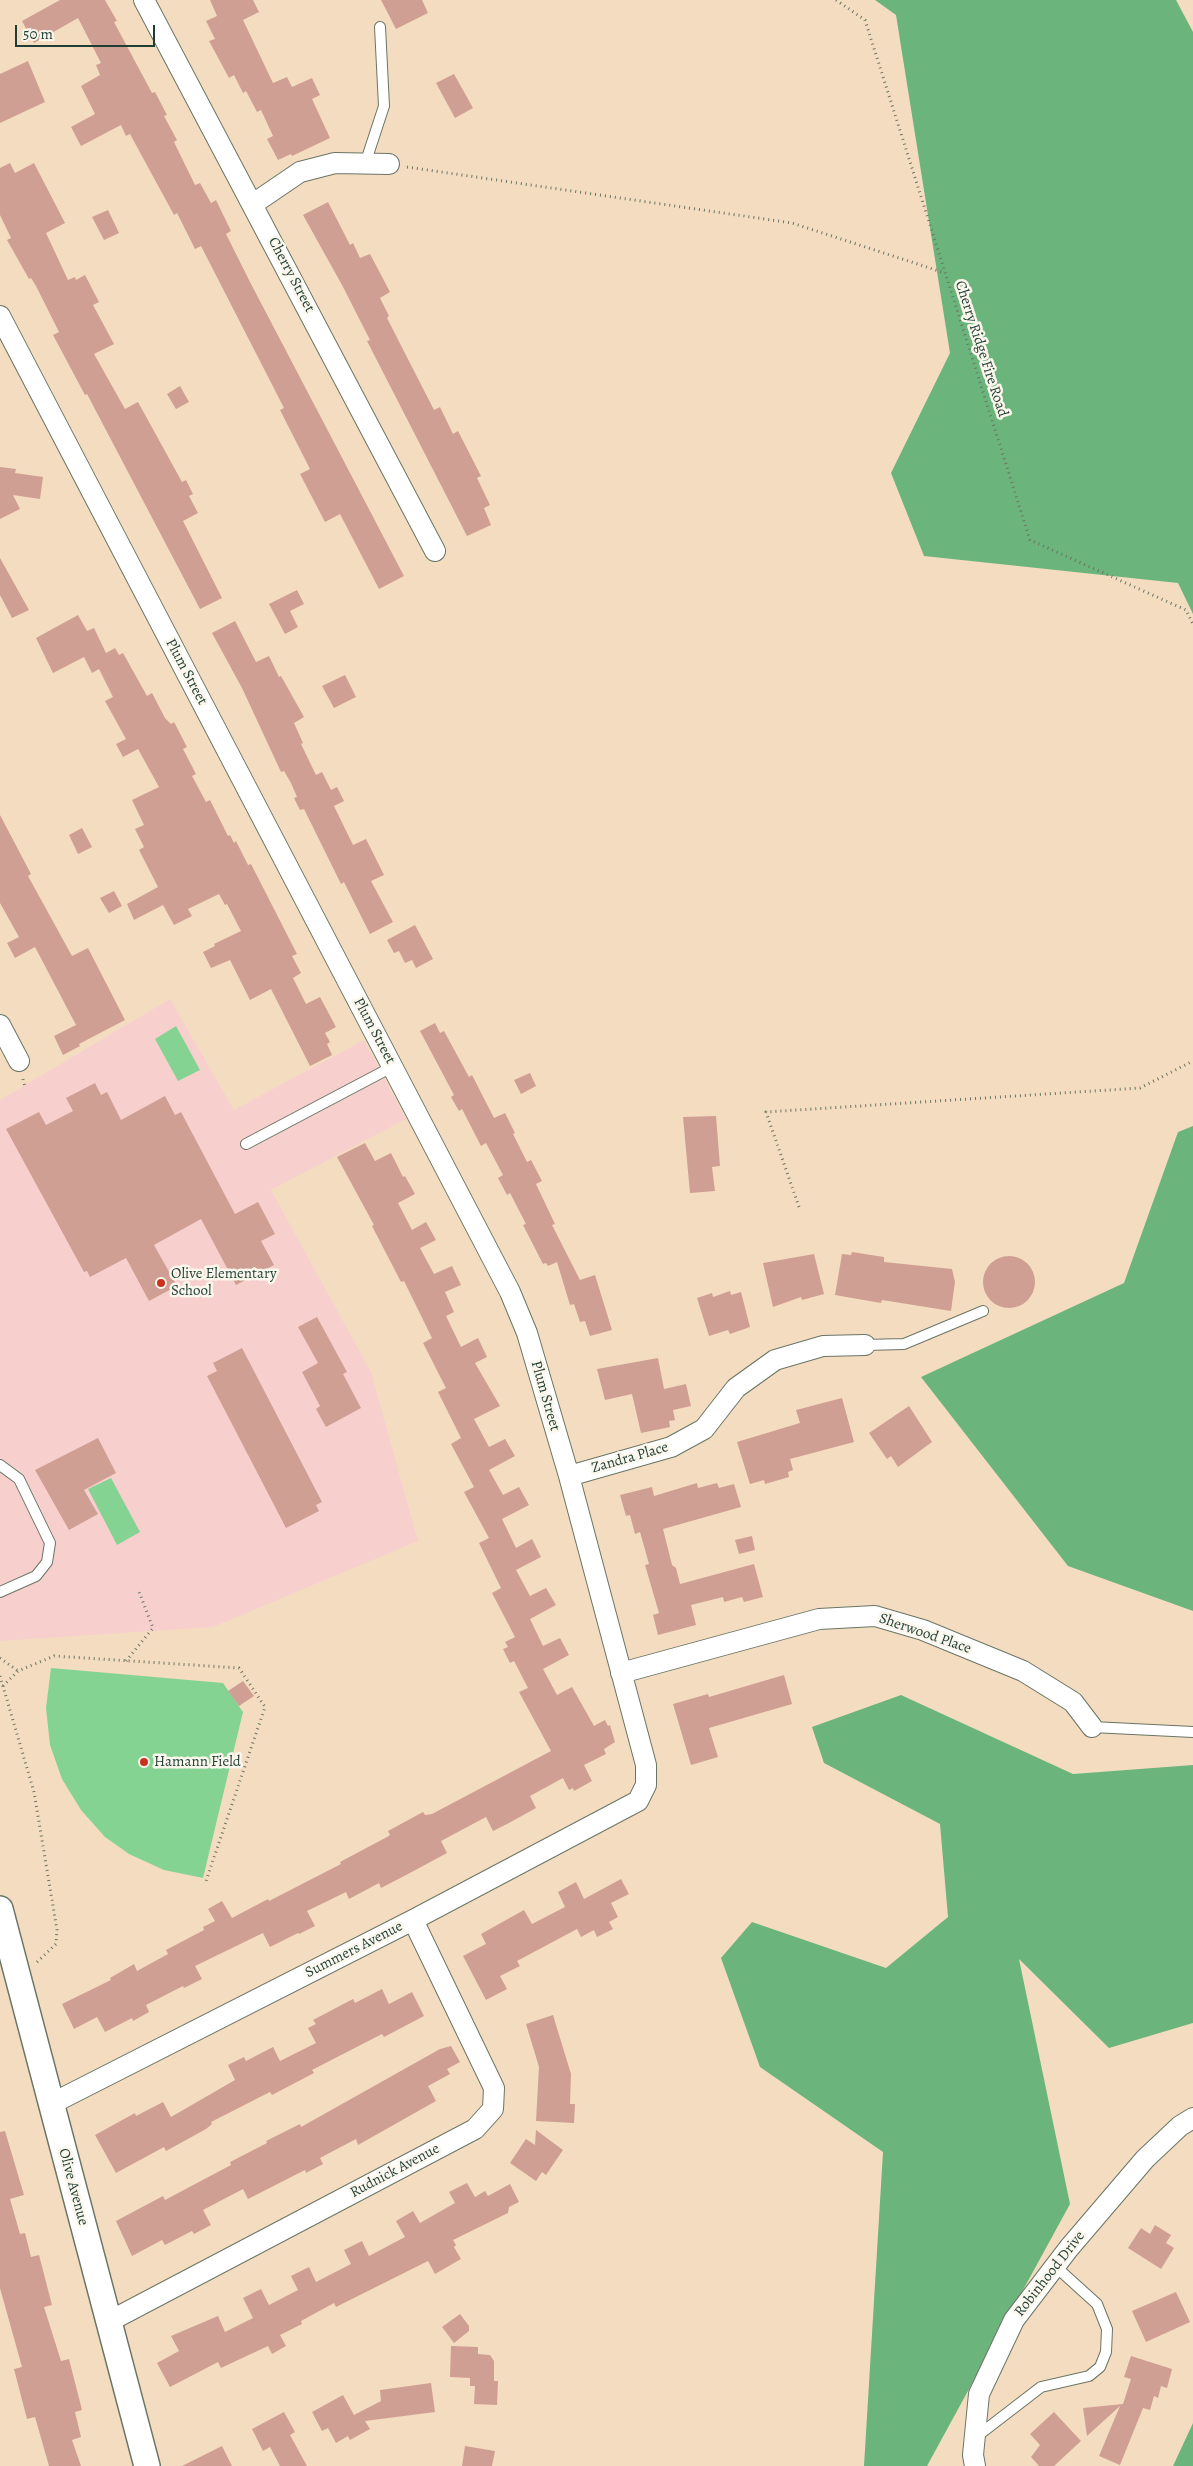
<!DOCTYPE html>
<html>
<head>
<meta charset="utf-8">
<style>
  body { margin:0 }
  #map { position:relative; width:1193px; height:2466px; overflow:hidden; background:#f4dcc0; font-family:Alegreya,serif }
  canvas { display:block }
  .scale { position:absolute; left:15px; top:25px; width:140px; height:22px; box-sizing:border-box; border:2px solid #1f3d34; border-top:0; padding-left:6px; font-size:15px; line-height:18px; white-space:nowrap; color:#1f3d34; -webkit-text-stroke:4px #fbf7ec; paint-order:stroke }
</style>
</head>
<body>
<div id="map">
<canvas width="1193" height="2466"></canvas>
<div class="scale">50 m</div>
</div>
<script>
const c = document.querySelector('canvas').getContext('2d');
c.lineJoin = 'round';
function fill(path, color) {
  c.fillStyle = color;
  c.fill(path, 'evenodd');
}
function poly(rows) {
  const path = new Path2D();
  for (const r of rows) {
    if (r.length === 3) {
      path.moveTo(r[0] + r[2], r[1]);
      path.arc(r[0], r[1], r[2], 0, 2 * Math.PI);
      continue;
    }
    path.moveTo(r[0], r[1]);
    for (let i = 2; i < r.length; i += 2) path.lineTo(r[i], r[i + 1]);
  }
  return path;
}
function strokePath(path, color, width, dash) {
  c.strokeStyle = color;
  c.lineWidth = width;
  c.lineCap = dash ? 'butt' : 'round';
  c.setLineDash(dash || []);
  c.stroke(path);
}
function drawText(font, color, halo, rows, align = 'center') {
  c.font = font + ' Alegreya,serif';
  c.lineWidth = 5;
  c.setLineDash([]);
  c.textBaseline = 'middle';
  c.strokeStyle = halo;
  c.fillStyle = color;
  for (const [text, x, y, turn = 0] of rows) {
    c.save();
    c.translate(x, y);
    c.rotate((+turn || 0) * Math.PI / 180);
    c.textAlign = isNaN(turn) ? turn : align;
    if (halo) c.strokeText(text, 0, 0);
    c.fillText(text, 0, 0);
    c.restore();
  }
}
fill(poly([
  [170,999,234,1110,364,1040,406,1119,271,1190,371,1372,418,1541,213,1627,0,1641,0,1100]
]), '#f7d0ce');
fill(poly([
  [176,1026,200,1070,178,1081,155,1039],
  [111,1478,140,1532,117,1545,88,1489],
  [51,1668,223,1683,243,1712,203,1878,164,1870,129,1854,105,1837,81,1810,62,1779,50,1745,46,1708]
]), '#84d392');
fill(poly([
  [875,0,1176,0,1193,32,1193,614,1178,583,924,556,891,473,950,353,896,15],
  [1193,1126,1193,1611,1068,1566,921,1377,1124,1283,1178,1132],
  [901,1695,1073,1774,1193,1765,1193,2023,1109,2048,1019,1959,1070,2204,927,2466,864,2466,883,2152,760,2067,721,1958,752,1922,886,1968,948,1917,940,1824,824,1763,812,1727],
  [1193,2423,1193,2466,1173,2466]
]), '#6bb57c');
fill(poly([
  [60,0,105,0,117,21,114,22,152,93,155,92,167,115,164,116,177,140,174,142,195,185,200,183,211,203,216,200,231,231,226,234,250,282,404,576,379,589,340,514,325,522,300,474,310,469,280,410,284,408,201,246,195,249,177,213,174,215,130,134,126,136,121,125,81,146,71,127,95,114,81,86,100,75,96,65,101,63,78,18,34,43,22,21],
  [210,0,253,0,259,12,243,20,273,83,287,77,292,87,312,78,320,95,312,99,330,138,292,156,291,154,278,160,267,139,273,136,261,110,257,112,246,91,243,93,234,75,229,78,209,41,215,39,206,21,217,16],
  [381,0,422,0,428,13,396,29],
  [28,61,45,102,0,123,0,74],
  [454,74,473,108,455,118,436,83],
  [10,163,15,173,34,163,65,223,46,233,68,280,75,277,76,280,85,275,99,302,93,305,114,344,94,354,125,409,138,402,182,482,186,480,193,494,189,496,198,513,183,521,222,598,200,609,87,394,85,395,53,335,59,332,36,286,31,278,29,279,7,240,11,238,0,215,0,168],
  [328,202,350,245,353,243,360,258,370,254,390,292,380,298,389,316,387,318,434,410,440,407,453,434,458,431,481,476,477,478,490,505,484,508,491,525,467,536,367,341,370,340,342,285,303,215],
  [108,210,119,233,104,240,92,217],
  [180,386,189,402,176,409,167,394],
  [0,467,16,469,15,473,43,477,40,499,13,495,20,509,0,519],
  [0,558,29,610,12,618,0,595],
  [297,590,304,604,290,611,298,627,285,634,269,604],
  [78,615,87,631,94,628,106,653,115,648,119,655,123,653,147,696,152,693,165,718,171,724,174,722,187,747,183,749,196,774,192,776,206,802,210,800,228,836,230,835,234,843,236,841,248,865,251,864,297,954,292,956,301,973,293,978,306,1004,320,997,336,1027,325,1033,330,1042,327,1044,332,1055,310,1066,271,989,250,1000,230,960,211,968,203,952,215,946,214,944,241,931,227,904,225,905,219,894,188,909,192,916,174,925,163,905,134,920,127,904,158,887,139,850,144,847,135,829,144,825,132,800,159,787,138,749,123,757,116,744,126,739,105,701,113,697,99,669,92,673,84,657,53,673,36,638],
  [235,621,256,662,269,656,279,677,281,676,304,717,294,723,303,743,301,744,316,775,322,772,331,790,337,787,344,801,334,806,353,845,366,839,384,875,371,881,393,922,370,934,344,882,341,884,304,809,300,810,294,798,297,797,291,783,284,771,281,772,242,688,212,633],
  [345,675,356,697,334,708,322,686],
  [0,815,31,874,28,876,72,956,88,948,125,1020,79,1044,80,1046,63,1055,54,1036,76,1025,35,947,15,958,7,943,19,937,0,903],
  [82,828,92,847,78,854,69,835],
  [114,891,122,906,109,913,100,898],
  [415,925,433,959,416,968,412,960,405,963,399,951,394,953,387,940],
  [435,1023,440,1033,444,1031,469,1077,472,1075,494,1118,505,1113,515,1133,513,1134,527,1162,531,1160,542,1181,536,1184,555,1224,552,1225,580,1280,595,1275,612,1330,590,1336,585,1321,580,1322,574,1304,570,1305,557,1262,548,1266,546,1263,543,1264,523,1225,526,1224,510,1193,507,1195,498,1178,503,1175,486,1143,481,1146,462,1109,459,1111,451,1097,454,1095,420,1031],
  [530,1073,536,1086,521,1094,514,1080],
  [95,1083,101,1095,107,1092,121,1120,165,1096,175,1115,181,1112,235,1214,258,1202,275,1234,261,1241,274,1265,236,1285,201,1219,154,1245,177,1286,149,1301,126,1258,90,1277,87,1271,84,1272,6,1129,39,1112,46,1125,73,1111,66,1098],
  [716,1116,720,1166,712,1167,715,1191,690,1193,683,1117],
  [365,1143,375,1161,391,1153,403,1177,405,1176,415,1194,398,1203,412,1230,426,1222,436,1240,420,1248,434,1274,452,1266,461,1285,445,1292,454,1312,446,1316,461,1347,478,1338,487,1357,475,1363,500,1406,474,1419,489,1447,505,1439,515,1456,489,1470,503,1495,519,1487,529,1505,502,1519,516,1548,532,1539,541,1557,516,1570,530,1596,546,1588,556,1605,530,1619,543,1646,560,1638,569,1655,543,1669,557,1695,572,1687,594,1726,605,1720,608,1726,610,1725,615,1742,604,1749,606,1754,584,1765,592,1781,574,1791,573,1788,569,1790,563,1778,530,1796,536,1808,509,1823,493,1831,486,1817,441,1841,447,1853,408,1874,381,1888,379,1883,349,1899,346,1892,307,1911,315,1926,299,1934,298,1933,270,1947,263,1933,195,1966,202,1979,184,1988,183,1986,146,2005,149,2012,133,2021,132,2018,105,2032,97,2017,74,2029,62,2004,111,1980,110,1978,134,1964,137,1971,168,1954,166,1950,204,1930,203,1927,215,1921,208,1909,222,1901,232,1918,268,1899,269,1901,341,1864,340,1862,387,1837,390,1835,388,1831,423,1812,425,1815,432,1814,551,1751,519,1692,528,1688,514,1661,510,1663,503,1649,508,1647,505,1642,515,1637,492,1593,501,1588,479,1543,489,1538,464,1492,474,1487,451,1444,461,1438,438,1392,446,1388,423,1343,432,1338,404,1281,401,1282,372,1226,374,1225,337,1157],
  [852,1252,884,1257,884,1262,952,1269,955,1282,951,1311,882,1300,881,1303,835,1295,842,1254,851,1255],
  [814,1254,824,1294,802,1300,801,1297,773,1307,763,1263],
  [1009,1282,26],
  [730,1291,731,1295,741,1292,750,1327,730,1334,728,1330,709,1336,697,1298,712,1293,713,1297],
  [317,1317,347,1372,343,1374,361,1408,326,1427,316,1409,320,1406,302,1372,318,1363,298,1327],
  [242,1348,322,1502,316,1505,319,1511,286,1528,207,1376,217,1371,213,1363],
  [658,1358,664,1389,686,1384,691,1406,673,1410,675,1420,669,1421,670,1427,641,1433,632,1394,605,1400,597,1369],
  [842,1398,854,1442,790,1459,793,1470,788,1472,789,1477,765,1484,764,1480,750,1484,737,1442,800,1423,796,1410],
  [909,1406,932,1442,898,1467,891,1456,887,1459,869,1433],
  [98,1438,116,1473,84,1490,98,1514,69,1530,35,1470],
  [697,1483,698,1488,717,1483,719,1488,734,1484,741,1507,663,1529,672,1565,676,1568,680,1584,754,1564,763,1597,744,1602,742,1597,724,1602,723,1597,691,1605,696,1625,658,1635,653,1615,659,1613,645,1565,649,1564,640,1532,635,1534,630,1515,626,1516,620,1495,652,1487,654,1496],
  [752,1536,755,1550,739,1554,735,1540],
  [784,1675,792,1704,709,1728,718,1757,691,1765,673,1704,708,1694,709,1697],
  [243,1681,254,1696,239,1706,228,1691],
  [621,1879,629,1894,611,1903,618,1917,609,1922,613,1929,597,1937,594,1930,581,1937,577,1929,517,1961,520,1966,500,1976,507,1989,486,2000,463,1956,486,1944,481,1934,524,1910,532,1924,565,1907,558,1892,576,1882,584,1899],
  [382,1989,389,2004,412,1992,424,2016,384,2037,382,2034,312,2070,314,2073,272,2095,270,2092,211,2122,212,2124,206,2129,166,2151,164,2147,116,2173,95,2135,135,2113,136,2116,163,2102,171,2117,235,2080,228,2065,244,2057,246,2061,273,2047,280,2061,316,2043,308,2028,316,2024,313,2020,353,1999,355,2003],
  [553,2015,571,2074,570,2104,575,2104,574,2123,536,2121,539,2067,526,2024],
  [451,2046,460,2062,447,2069,450,2074,428,2086,436,2101,358,2145,356,2139,320,2158,323,2164,306,2173,305,2170,248,2199,243,2189,203,2210,211,2225,194,2234,192,2231,165,2245,162,2240,132,2256,116,2221,163,2196,165,2200,231,2165,230,2162,267,2143,266,2141,300,2124,301,2127,440,2049],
  [536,2130,563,2150,546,2175,542,2172,536,2181,510,2163,526,2139,535,2145],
  [5,2131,24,2195,10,2199,20,2234,25,2233,31,2257,39,2255,52,2305,44,2307,61,2361,69,2359,82,2410,75,2412,81,2437,72,2440,81,2466,49,2466,35,2417,27,2419,14,2369,22,2367,0,2288,0,2132],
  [467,2183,475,2197,485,2191,488,2196,510,2184,519,2202,509,2207,508,2213,453,2240,456,2245,454,2247,461,2259,435,2274,428,2261,336,2307,334,2303,301,2321,302,2324,280,2335,286,2346,272,2354,268,2346,221,2368,218,2362,170,2387,157,2363,179,2351,171,2336,218,2316,225,2332,253,2318,243,2298,261,2289,269,2305,298,2290,291,2276,309,2267,316,2282,351,2264,344,2250,362,2241,369,2256,405,2237,396,2221,413,2211,420,2223,455,2203,449,2192],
  [1155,2225,1171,2235,1166,2243,1174,2248,1161,2269,1128,2248,1141,2228,1150,2234],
  [1176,2292,1190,2322,1146,2342,1132,2311],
  [460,2314,469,2326,469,2331,454,2343,442,2327],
  [451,2346,478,2347,478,2354,490,2355,494,2361,494,2381,498,2381,497,2405,474,2404,475,2386,470,2386,470,2378,450,2377],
  [1131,2356,1172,2369,1167,2388,1161,2386,1158,2398,1154,2396,1150,2410,1143,2408,1120,2465,1099,2456,1120,2406,1087,2436,1083,2408,1123,2404,1131,2379,1124,2377],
  [431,2383,435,2412,365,2421,370,2429,350,2440,348,2436,336,2443,328,2428,322,2431,312,2412,343,2395,354,2415,381,2401,380,2390],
  [284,2412,295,2432,290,2435,307,2466,280,2466,270,2447,263,2451,252,2429],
  [1054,2412,1081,2441,1054,2466,1039,2466,1031,2457,1040,2445,1030,2434],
  [222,2446,232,2466,182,2466],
  [465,2446,495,2451,492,2466,462,2466]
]), '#d09f93');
const service = poly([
  [365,164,384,106,380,27],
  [246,1144,392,1067],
  [865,1345,904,1344,983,1311],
  [0,1465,19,1479,50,1543,47,1562,36,1576,0,1592],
  [1092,1727,1193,1732],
  [976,2437,1041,2387,1089,2376,1100,2367,1106,2352,1107,2329,1097,2304,1055,2266]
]);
const minor = poly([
  [144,0,435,551],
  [253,204,300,172,335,163,389,164],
  [0,316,510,1292,527,1333,569,1476,646,1765,646,1785,638,1801,413,1920,51,2104],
  [0,1025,19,1061],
  [569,1476,671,1447,704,1429,736,1388,775,1360,823,1346,865,1345],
  [621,1673,819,1619,875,1616,923,1630,1023,1671,1073,1702,1092,1727],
  [108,2322,475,2129,493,2109,494,2088,413,1920],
  [975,2466,973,2455,979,2394,1014,2320,1069,2248,1145,2159,1180,2126,1193,2118]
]);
const tertiary = poly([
  [0,1909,147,2466]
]);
strokePath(service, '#6a7565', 12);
strokePath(minor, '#6a7565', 22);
strokePath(tertiary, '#6a7565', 28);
strokePath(poly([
  [836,0,865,20,1030,540,1186,610,1193,624],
  [407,167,792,223,945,273],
  [23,1079,25,1087],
  [799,1207,766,1112,1140,1088,1193,1061],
  [0,1658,18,1671],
  [126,1661,153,1628,138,1589],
  [0,1676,34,1792,57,1930,56,1944,35,1964],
  [3,1686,18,1671,54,1656,239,1668,265,1707,206,1881]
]), '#6a7565', 3, [1, 4]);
strokePath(service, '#fff', 10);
strokePath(minor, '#fff', 20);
strokePath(tertiary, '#fff', 25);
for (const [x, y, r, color] of [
  [161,1283,5,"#c8321e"],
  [144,1762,5,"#c8321e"]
]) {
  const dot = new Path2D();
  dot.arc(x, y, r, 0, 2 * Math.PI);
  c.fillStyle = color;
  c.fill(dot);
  strokePath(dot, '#fbf7ec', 2);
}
drawText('15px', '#1f3d34', '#fbf7ec', [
  ["Cherry Street",291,275,62],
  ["Cherry Ridge Fire Road",981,349,72],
  ["Plum Street",186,672,62],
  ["Plum Street",374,1031,62],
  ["Plum Street",545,1396,74],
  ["Zandra Place",630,1458,-16],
  ["Sherwood Place",925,1634,19],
  ["Summers Avenue",354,1950,-27],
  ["Rudnick Avenue",395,2171,-28],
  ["Olive Avenue",73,2187,75],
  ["Robinhood Drive",1050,2274,-52]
]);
drawText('15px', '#1f3d34', '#fbf7ec', [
  ["Olive Elementary",171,1274],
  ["School",171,1291],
  ["Hamann Field",154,1762]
], 'left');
</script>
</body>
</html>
